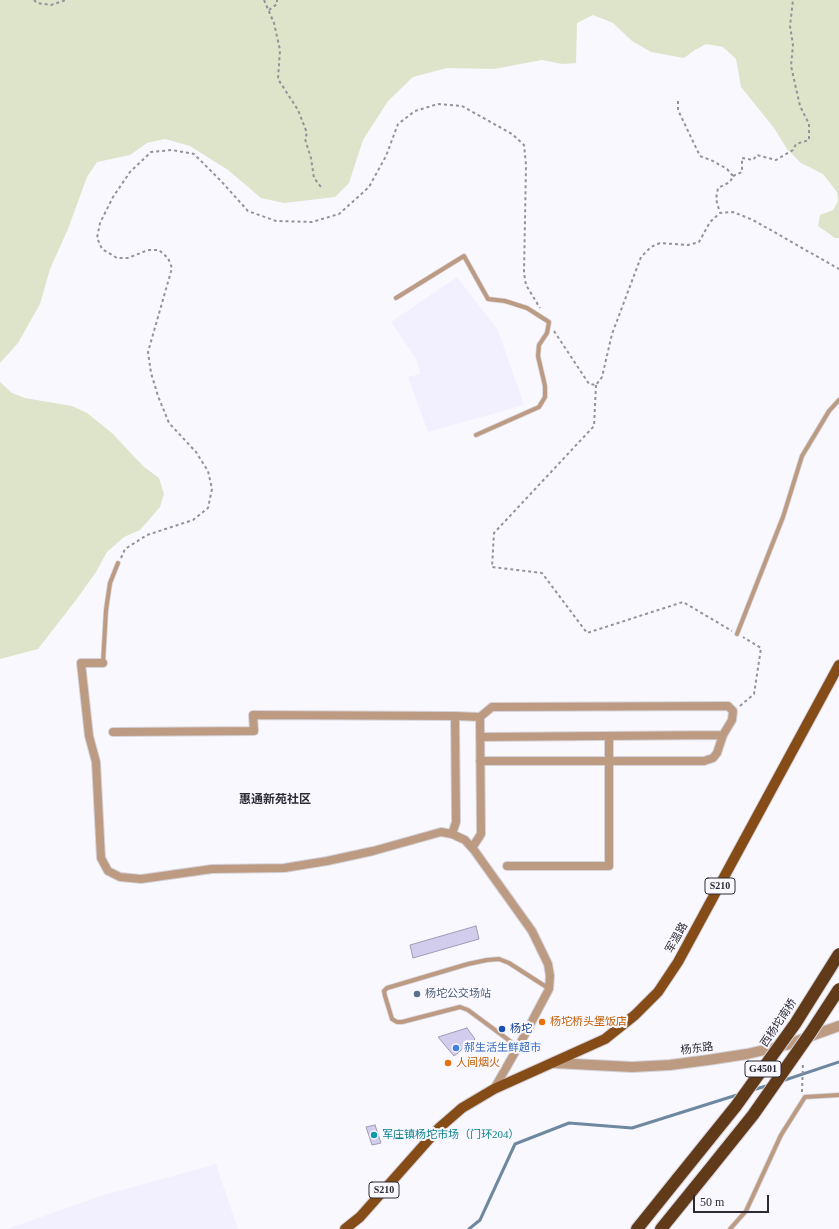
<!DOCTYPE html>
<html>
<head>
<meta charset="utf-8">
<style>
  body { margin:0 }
  #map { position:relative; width:839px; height:1229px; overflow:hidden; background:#faf8ff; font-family:"Times New Roman",serif }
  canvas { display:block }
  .scale { position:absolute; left:693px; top:1195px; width:76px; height:18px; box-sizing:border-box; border:2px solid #2c2a35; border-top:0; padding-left:5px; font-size:12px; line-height:14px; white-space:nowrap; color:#2c2a35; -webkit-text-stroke:3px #faf8ff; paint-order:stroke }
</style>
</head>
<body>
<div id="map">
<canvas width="839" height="1229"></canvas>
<div class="scale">50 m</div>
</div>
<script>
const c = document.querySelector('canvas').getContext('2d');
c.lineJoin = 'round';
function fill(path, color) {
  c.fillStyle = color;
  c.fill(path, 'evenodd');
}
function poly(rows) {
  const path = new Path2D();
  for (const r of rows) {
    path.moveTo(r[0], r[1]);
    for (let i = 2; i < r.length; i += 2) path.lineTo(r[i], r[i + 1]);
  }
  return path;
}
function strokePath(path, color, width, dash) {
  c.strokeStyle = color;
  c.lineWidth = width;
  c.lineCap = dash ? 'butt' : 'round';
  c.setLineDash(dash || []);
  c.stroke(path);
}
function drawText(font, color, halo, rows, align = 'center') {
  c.font = font + ' "Times New Roman","Noto Sans SC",serif';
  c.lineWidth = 4;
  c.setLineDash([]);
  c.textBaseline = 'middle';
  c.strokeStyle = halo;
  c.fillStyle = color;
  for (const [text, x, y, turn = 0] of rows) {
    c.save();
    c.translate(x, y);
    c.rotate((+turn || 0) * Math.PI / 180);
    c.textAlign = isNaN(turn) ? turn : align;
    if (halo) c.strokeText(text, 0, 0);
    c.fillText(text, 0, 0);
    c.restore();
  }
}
fill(poly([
  [457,277,498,330,524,405,428,432,408,377,420,374,417,360,391,322],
  [216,1164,238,1229,7,1229,104,1195]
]), '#f2efff');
fill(poly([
  [0,0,839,0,839,238,835,238,818,226,820,215,833,210,838,201,837,192,823,174,801,163,787,149,774,128,741,87,736,59,723,47,706,44,695,50,684,58,651,52,632,41,613,23,593,15,577,23,576,63,562,64,542,60,494,69,447,68,413,77,388,101,363,140,349,183,335,197,284,203,261,198,228,170,190,146,165,139,147,143,130,155,97,162,87,177,68,229,50,269,40,304,18,343,0,363],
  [0,378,0,382,12,393,25,398,72,406,87,413,112,433,143,466,159,478,164,494,160,507,140,530,124,537,107,552,96,572,76,600,38,649,0,659]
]), '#dee4ca');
strokePath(poly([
  [782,1081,839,1062],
  [753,1090,769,1085],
  [469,1229,480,1220,515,1144,569,1123,632,1128,740,1094]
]), '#6e889f', 3);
const building = poly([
  [476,926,479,939,413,958,410,945,476,926],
  [467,1028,475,1039,454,1056,438,1037,467,1028],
  [375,1125,381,1143,372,1145,366,1127,375,1125]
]);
fill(building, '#d2cded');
strokePath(building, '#9f9bb8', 1);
const service = poly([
  [396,298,464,256,488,299,505,301,527,308,549,322,547,333,539,345,538,356,545,386,545,397,539,407,476,435],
  [737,634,783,517,802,456,829,411,839,400],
  [103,663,106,610,110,583,118,563],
  [518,1047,468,1010,460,1007,402,1022,397,1022,392,1019,385,996,384,991,387,988,468,964,487,960,499,959,509,963,548,988],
  [730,1229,746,1211,781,1135,805,1097,839,1095]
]);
const minor = poly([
  [103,663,81,663,89,736,96,762,101,858,108,871,120,877,141,879,212,869,284,868,327,861,373,851,441,832,452,834,465,840,474,850,532,931,548,964,550,976,549,989,522,1040,494,1089],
  [113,732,254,731,253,715,455,716,480,717,492,707,728,706,733,711,732,720,723,735,480,737],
  [480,761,704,761,713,758,717,753,723,735],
  [452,834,456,822,455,716],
  [472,848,481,834,480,717],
  [507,866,609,866,609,736]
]);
const tertiary = poly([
  [554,1063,632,1067,670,1065,708,1060,747,1054,786,1045,839,1026]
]);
const primary = poly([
  [345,1229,360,1217,439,1128,462,1108,494,1089,605,1039,635,1015,658,992,678,962,839,665]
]);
const motorway = poly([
  [637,1229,678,1178],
  [661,1229,708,1171]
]);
strokePath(service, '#d5d3db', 5.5);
strokePath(minor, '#d5d3db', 10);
strokePath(tertiary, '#d5d3db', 12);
strokePath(primary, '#d5d3db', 12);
strokePath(motorway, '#d5d3db', 14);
strokePath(poly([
  [34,0,37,3,51,5,66,0],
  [264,0,274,23,280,50,278,79,298,110,307,133,305,139,311,158,314,178,321,187],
  [269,10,277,4,277,0],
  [678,101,678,110,700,156,713,161,727,169,733,176,730,182,718,188,716,199,720,213],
  [733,176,742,172,742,158,753,160,757,155,776,160,793,150,796,144,809,140,809,124,800,106,791,66,793,45,790,26,793,0],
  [554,331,589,384,596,385,602,377,612,334,641,257,651,247,660,243,688,245,699,242,710,222,720,213,733,212,753,220,839,269],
  [596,385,594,426,494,533,492,567,542,573,587,633,683,602,732,631],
  [121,558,125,549,147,535,193,520,208,508,212,489,208,471,196,452,169,423,158,396,151,373,148,352,172,268,168,258,159,250,148,250,128,258,117,258,102,249,97,238,100,223,113,197,130,172,151,152,172,150,194,154,221,181,248,211,276,221,312,222,339,214,369,187,386,156,398,124,415,111,438,104,462,106,512,134,524,145,526,165,524,273,526,285,540,308],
  [740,706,754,694,761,648,743,637],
  [802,1092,803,1062]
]), '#93919a', 2, [3, 3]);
strokePath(service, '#bd9b82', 4);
strokePath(minor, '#bd9b82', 8);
strokePath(tertiary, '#bd9b82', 10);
strokePath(primary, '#854c17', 10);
strokePath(motorway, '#603a19', 12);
const motorwayBridge = poly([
  [708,1171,753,1115,811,1032,839,989],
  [678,1178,736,1106,795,1024,839,954]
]);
strokePath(motorwayBridge, '#d5d3db', 14, []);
strokePath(motorwayBridge, '#603a19', 12);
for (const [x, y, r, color] of [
  [417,994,4,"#5c6f8a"],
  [542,1022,4,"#e8710a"],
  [502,1029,4,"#1a4fb4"],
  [456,1048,4,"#3f7fe0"],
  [448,1063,4,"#e8710a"],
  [374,1135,4,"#0f9aa8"]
]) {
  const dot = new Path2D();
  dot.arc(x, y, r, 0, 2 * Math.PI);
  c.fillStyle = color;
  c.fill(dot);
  strokePath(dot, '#faf8ff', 1.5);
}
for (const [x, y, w] of [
  [720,886,30],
  [763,1069,36],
  [384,1190,30]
]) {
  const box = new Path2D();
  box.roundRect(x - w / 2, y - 8, w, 16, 3);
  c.fillStyle = '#faf8ff';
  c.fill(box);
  strokePath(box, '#2c2a35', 1);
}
drawText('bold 10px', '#2c2a35', null, [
  ["S210",720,886],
  ["G4501",763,1069],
  ["S210",384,1190]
]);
drawText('11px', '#2c2a35', '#faf8ff', [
  ["军温路",677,938,-61],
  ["西杨坨南桥",779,1023,-56],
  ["杨东路",697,1049,-7]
]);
drawText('11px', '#4e5e75', '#faf8ff', [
  ["杨坨公交场站",425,994]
], 'left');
drawText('11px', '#c56008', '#faf8ff', [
  ["杨坨桥头堡饭店",550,1022],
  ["人间烟火",456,1063]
], 'left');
drawText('11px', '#164399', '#faf8ff', [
  ["杨坨",510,1029]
], 'left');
drawText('11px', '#366cbe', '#faf8ff', [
  ["郝生活生鲜超市",464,1048]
], 'left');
drawText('11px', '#0d838f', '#faf8ff', [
  ["军庄镇杨坨市场（门环204）",382,1135]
], 'left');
drawText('bold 12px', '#2c2a35', '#faf8ff', [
  ["惠通新苑社区",275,800]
]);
</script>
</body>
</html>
